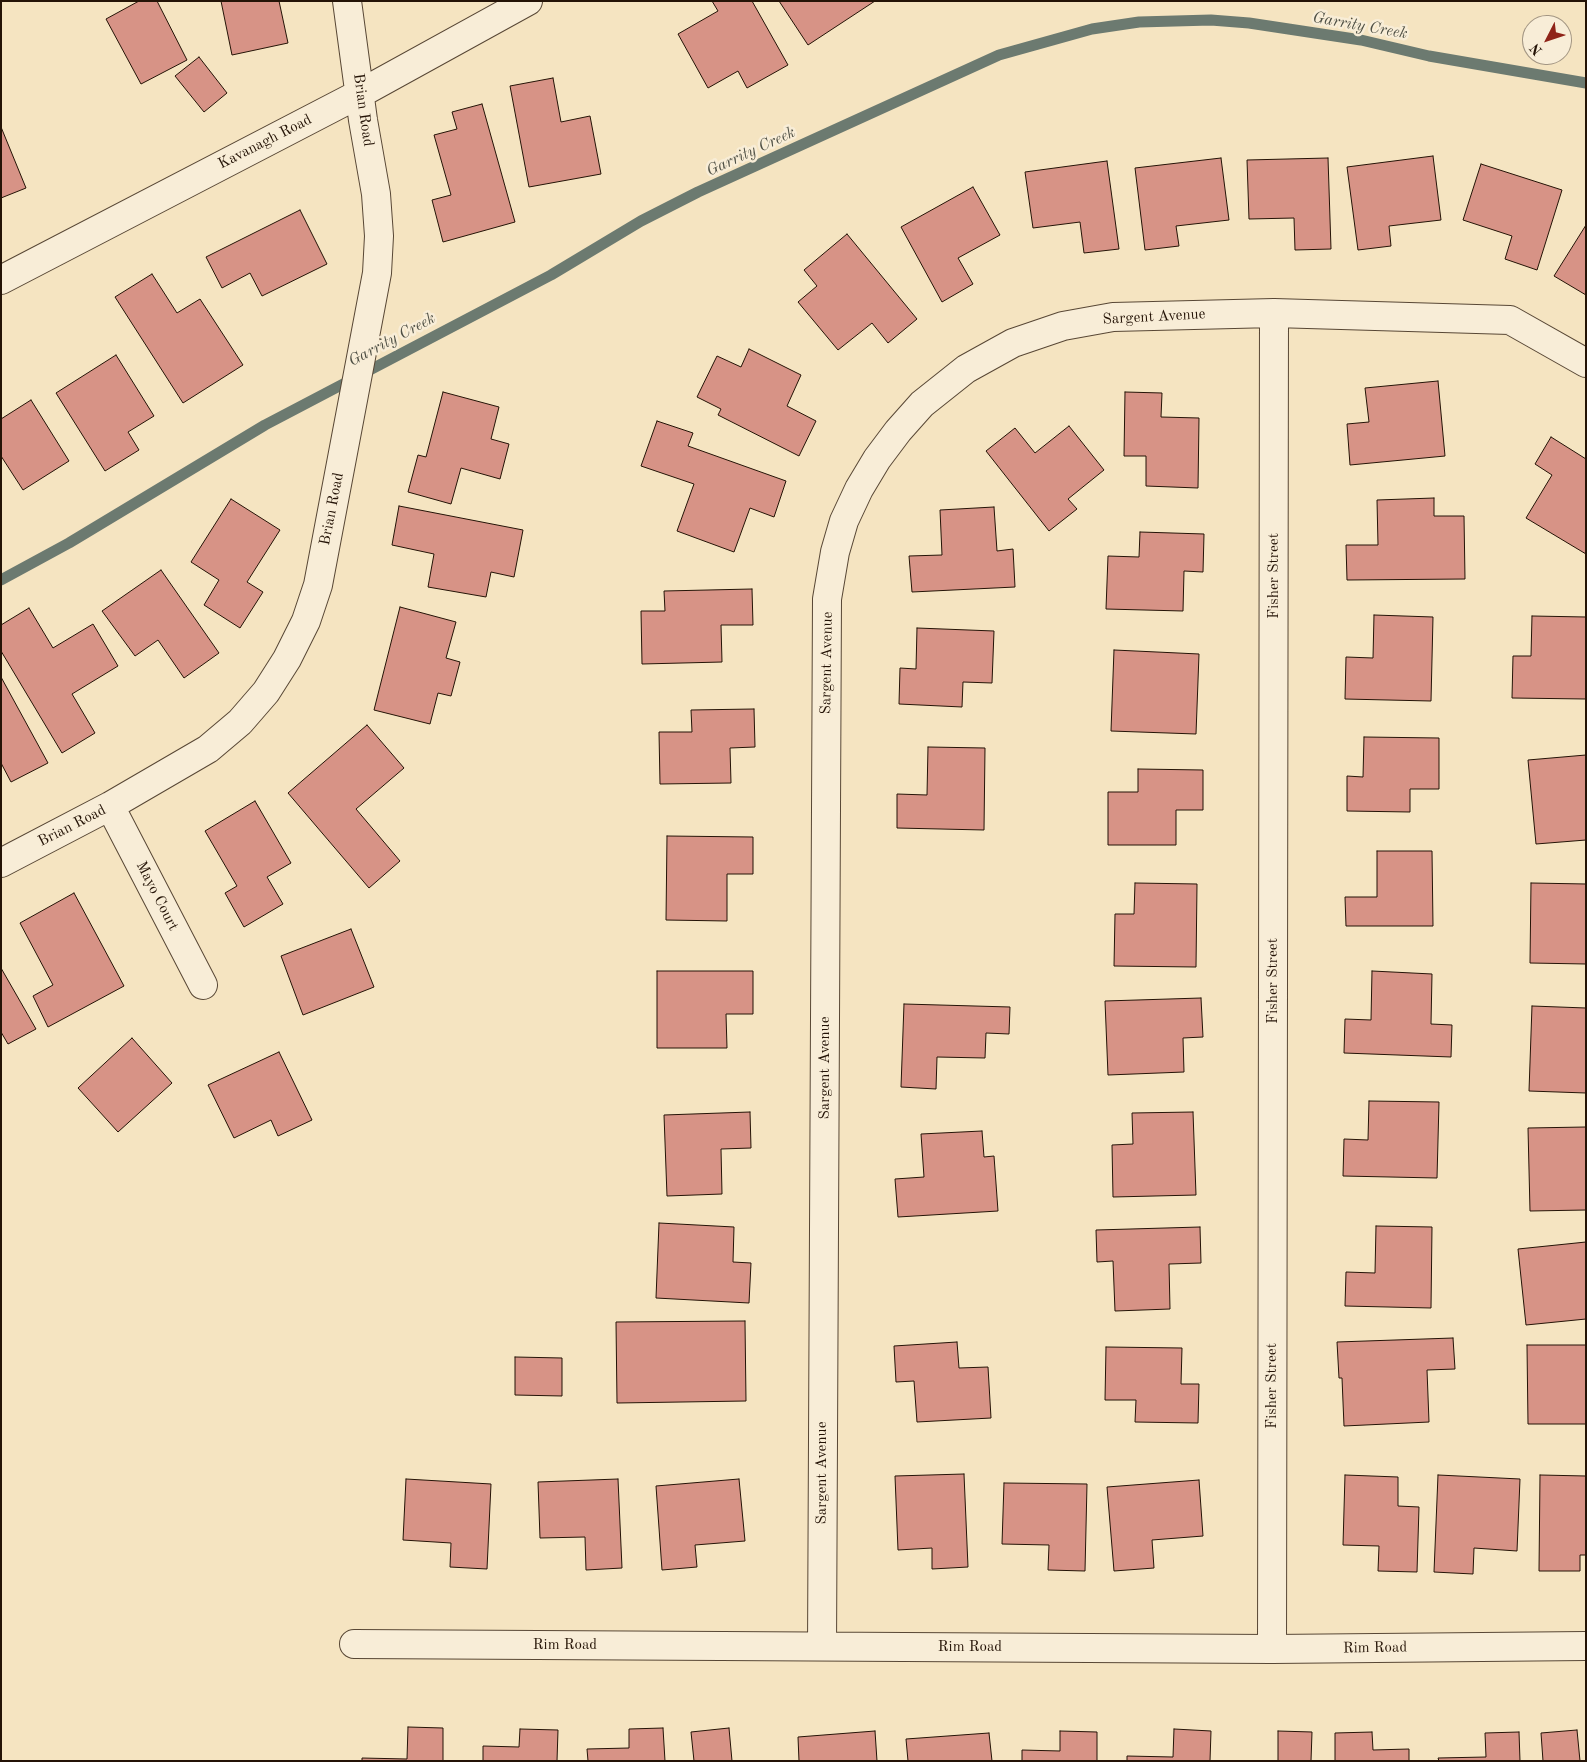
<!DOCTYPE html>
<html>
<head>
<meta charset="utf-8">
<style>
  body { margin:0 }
  #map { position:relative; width:1587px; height:1762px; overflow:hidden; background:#f5e4c1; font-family:"Old Standard TT",serif }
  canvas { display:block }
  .frame { position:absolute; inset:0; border:2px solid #241306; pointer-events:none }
  .north { position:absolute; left:1522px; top:15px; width:50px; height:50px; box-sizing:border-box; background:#f8edd7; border:1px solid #a39683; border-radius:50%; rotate:229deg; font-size:14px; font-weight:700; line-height:20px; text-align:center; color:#241306 }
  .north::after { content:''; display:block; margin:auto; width:18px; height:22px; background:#8f2418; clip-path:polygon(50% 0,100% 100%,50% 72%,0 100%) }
</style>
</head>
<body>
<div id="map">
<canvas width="1587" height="1762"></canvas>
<div class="frame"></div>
<div class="north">N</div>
</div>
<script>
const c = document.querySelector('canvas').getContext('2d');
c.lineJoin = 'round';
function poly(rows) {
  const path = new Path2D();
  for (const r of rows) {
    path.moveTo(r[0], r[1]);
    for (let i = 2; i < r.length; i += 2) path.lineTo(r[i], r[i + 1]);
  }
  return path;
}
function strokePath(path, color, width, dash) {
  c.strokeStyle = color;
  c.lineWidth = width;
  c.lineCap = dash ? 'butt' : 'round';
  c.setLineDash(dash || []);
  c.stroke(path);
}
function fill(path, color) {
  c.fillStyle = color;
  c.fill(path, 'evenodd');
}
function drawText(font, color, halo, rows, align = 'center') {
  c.font = font + ' "Old Standard TT",serif';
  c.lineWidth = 5;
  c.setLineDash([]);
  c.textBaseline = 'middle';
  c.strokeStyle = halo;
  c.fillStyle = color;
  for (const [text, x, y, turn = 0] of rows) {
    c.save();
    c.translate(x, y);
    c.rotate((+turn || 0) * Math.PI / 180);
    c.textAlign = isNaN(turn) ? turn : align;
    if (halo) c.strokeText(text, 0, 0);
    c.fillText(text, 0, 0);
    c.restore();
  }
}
strokePath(poly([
  [1,580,69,543,265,425,551,275,641,221,698,192,999,55,1092,29,1139,22,1211,20,1249,23,1361,40,1429,56,1586,83]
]), '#6c7a70', 11);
const building = poly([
  [139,1,157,1,187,60,141,84,106,19,139,1],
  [221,1,279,1,288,43,232,55,221,1],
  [712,1,752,1,788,65,747,88,738,71,708,88,678,34,718,11,712,1],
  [779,1,875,1,808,45,779,1],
  [199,57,227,93,204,112,175,76,199,57],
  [553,78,561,122,590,116,601,174,529,187,510,86,553,78],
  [482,104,515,222,443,242,432,200,451,195,434,135,457,129,452,112,482,104],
  [1,127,26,188,1,198,1,127],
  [1433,156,1441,220,1389,226,1391,246,1358,250,1347,167,1433,156],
  [1221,158,1229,220,1176,226,1179,246,1145,250,1135,168,1221,158],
  [1328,158,1331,249,1295,250,1294,218,1249,219,1247,160,1328,158],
  [1107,161,1119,249,1084,253,1080,222,1033,228,1025,172,1107,161],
  [1481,164,1562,190,1537,270,1505,259,1512,236,1463,220,1481,164],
  [973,187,1000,235,958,258,973,284,942,302,901,227,973,187],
  [300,210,327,264,262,296,250,273,222,288,206,257,300,210],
  [1586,225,1586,295,1554,276,1586,225],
  [847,234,917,319,888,343,872,323,838,350,798,302,817,286,804,270,847,234],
  [152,274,177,313,200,299,243,365,183,403,115,297,152,274],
  [749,349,801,375,787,406,816,421,799,456,718,415,721,409,697,397,717,356,741,367,749,349],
  [116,355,154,416,128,432,139,450,105,471,56,393,116,355],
  [1438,381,1445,456,1350,465,1347,424,1369,422,1365,388,1438,381],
  [443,392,499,407,491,439,509,444,500,479,461,468,451,504,408,492,418,455,426,457,443,392],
  [1125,392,1162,393,1161,417,1199,418,1198,488,1146,486,1146,456,1124,456,1125,392],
  [31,400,69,461,23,490,1,456,1,419,31,400],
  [657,421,693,433,688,446,786,481,774,517,750,508,734,552,677,531,694,484,641,466,657,421],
  [1069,426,1104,470,1068,499,1077,509,1049,531,986,451,1015,428,1035,453,1069,426],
  [1551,437,1586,459,1586,554,1526,518,1552,475,1535,464,1551,437],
  [1434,498,1434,516,1464,516,1465,579,1347,580,1346,545,1378,545,1377,500,1434,498],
  [231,499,280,530,247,582,263,592,240,628,204,605,219,580,191,562,231,499],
  [399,506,523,530,514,577,491,572,486,597,428,587,434,554,392,545,399,506],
  [994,507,997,551,1013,549,1015,587,912,592,909,556,942,555,940,510,994,507],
  [1140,532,1204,534,1203,572,1184,571,1183,611,1106,609,1108,556,1139,557,1140,532],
  [161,570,219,653,184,678,158,640,135,656,102,611,161,570],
  [752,589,753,625,721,625,722,662,642,664,641,611,665,611,664,591,752,589],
  [400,607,456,622,446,658,460,662,451,696,438,693,430,724,374,710,400,607],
  [29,608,53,648,93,624,118,666,72,694,95,733,62,753,1,651,1,625,29,608],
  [1374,615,1433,617,1431,701,1345,699,1346,657,1373,658,1374,615],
  [1532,616,1586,617,1586,699,1512,698,1513,656,1531,656,1532,616],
  [917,628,994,631,992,683,963,682,962,707,899,704,900,668,916,669,917,628],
  [1114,650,1199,654,1196,734,1111,731,1114,650],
  [1,677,48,763,11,782,1,763,1,677],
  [754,709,755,747,730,748,731,783,660,784,659,732,692,732,691,710,754,709],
  [367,725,404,768,356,809,400,861,369,888,288,793,367,725],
  [1364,737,1439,738,1439,789,1410,789,1410,812,1347,811,1347,776,1363,777,1364,737],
  [928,747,985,748,984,830,897,828,897,794,927,795,928,747],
  [1586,755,1586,840,1536,844,1528,760,1586,755],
  [1138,769,1203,770,1203,810,1176,810,1176,845,1108,845,1108,792,1138,792,1138,769],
  [255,801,291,863,267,877,283,904,244,927,225,893,237,886,205,831,255,801],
  [667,836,753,837,753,874,727,874,727,921,666,920,667,836],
  [1377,851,1432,851,1433,926,1346,926,1345,897,1377,897,1377,851],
  [1135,883,1197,884,1196,967,1114,966,1115,914,1134,914,1135,883],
  [1531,883,1586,884,1586,964,1530,963,1531,883],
  [74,893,124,986,48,1027,33,996,53,985,20,923,74,893],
  [351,929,374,987,303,1015,281,956,351,929],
  [1,968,36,1029,8,1044,1,1032,1,968],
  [657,971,753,971,753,1014,726,1014,727,1048,657,1048,657,971],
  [1372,971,1432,974,1431,1024,1452,1025,1451,1057,1344,1053,1345,1019,1371,1020,1372,971],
  [1201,998,1203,1037,1183,1038,1184,1072,1108,1075,1105,1001,1201,998],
  [904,1004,1010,1007,1009,1034,986,1033,985,1058,937,1057,936,1089,901,1087,904,1004],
  [1532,1006,1586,1008,1586,1093,1529,1091,1532,1006],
  [132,1038,172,1083,118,1132,78,1088,132,1038],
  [279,1052,312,1120,278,1136,271,1120,234,1138,208,1085,279,1052],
  [1369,1101,1439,1102,1437,1178,1343,1176,1344,1139,1368,1140,1369,1101],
  [750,1112,751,1148,721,1149,722,1194,667,1196,664,1115,750,1112],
  [1193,1112,1196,1195,1113,1197,1112,1145,1133,1144,1132,1113,1193,1112],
  [1586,1127,1586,1210,1530,1211,1528,1128,1586,1127],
  [982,1131,984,1157,994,1156,998,1211,898,1217,895,1179,924,1177,921,1134,982,1131],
  [659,1223,734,1227,733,1262,751,1263,749,1303,656,1298,659,1223],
  [1376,1226,1432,1227,1431,1308,1345,1306,1346,1272,1375,1273,1376,1226],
  [1200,1227,1201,1263,1169,1264,1170,1309,1115,1311,1113,1261,1097,1262,1096,1230,1200,1227],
  [1586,1242,1586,1319,1526,1325,1518,1249,1586,1242],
  [745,1321,746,1401,617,1403,616,1322,745,1321],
  [1453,1338,1455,1369,1427,1370,1429,1422,1344,1426,1342,1378,1339,1378,1337,1342,1453,1338],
  [957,1342,959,1368,988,1367,991,1418,917,1422,914,1381,896,1382,894,1346,957,1342],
  [1527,1345,1586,1345,1586,1424,1528,1424,1527,1345],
  [1106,1347,1182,1348,1181,1384,1199,1384,1198,1423,1135,1422,1136,1400,1105,1400,1106,1347],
  [515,1357,562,1358,562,1396,515,1395,515,1357],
  [964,1474,968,1567,932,1569,932,1548,898,1550,895,1476,964,1474],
  [1345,1475,1398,1477,1398,1506,1419,1507,1417,1572,1378,1571,1379,1546,1343,1545,1345,1475],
  [1438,1475,1520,1479,1517,1551,1474,1548,1473,1574,1434,1572,1438,1475],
  [1540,1475,1586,1476,1586,1555,1580,1555,1580,1571,1539,1571,1540,1475],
  [406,1479,491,1484,487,1569,450,1567,451,1543,403,1540,406,1479],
  [618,1479,622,1568,586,1570,585,1537,540,1538,538,1482,618,1479],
  [739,1479,745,1541,695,1545,697,1567,662,1570,656,1486,739,1479],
  [1199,1480,1203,1536,1152,1540,1154,1568,1114,1571,1107,1487,1199,1480],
  [1004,1483,1087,1484,1085,1571,1048,1570,1049,1545,1002,1544,1004,1483],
  [408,1727,443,1728,443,1761,362,1761,362,1758,407,1759,408,1727],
  [663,1728,665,1761,588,1761,587,1749,629,1748,629,1729,663,1728],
  [729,1728,732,1761,694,1761,691,1732,729,1728],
  [520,1729,558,1730,557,1761,483,1761,483,1746,519,1747,520,1729],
  [1174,1729,1211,1731,1210,1761,1127,1761,1127,1756,1173,1757,1174,1729],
  [1577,1730,1580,1761,1543,1761,1541,1733,1577,1730],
  [875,1731,877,1761,799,1761,798,1737,875,1731],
  [1060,1731,1097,1732,1097,1761,1022,1761,1022,1750,1060,1751,1060,1731],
  [1278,1731,1312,1732,1311,1761,1278,1761,1278,1731],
  [1372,1732,1373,1750,1409,1749,1409,1761,1335,1761,1335,1733,1372,1732],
  [1519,1732,1520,1761,1439,1761,1438,1758,1486,1757,1485,1733,1519,1732],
  [989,1733,992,1761,908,1761,906,1739,989,1733]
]);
fill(building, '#d79386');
strokePath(building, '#241306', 1);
const minor = poly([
  [1,280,361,93,528,1],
  [110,806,203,985],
  [1,863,110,806,208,749,240,722,266,692,287,659,306,621,318,585,377,273,379,236,376,194,363,120,347,1],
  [354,1644,1272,1649,1586,1646],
  [822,1646,827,599,835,552,844,521,859,489,877,459,898,431,922,404,966,369,1013,343,1063,326,1113,317,1274,313,1510,320,1586,363],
  [1272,1649,1274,313]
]);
strokePath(minor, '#584735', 30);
strokePath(minor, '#f8edd7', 28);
drawText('15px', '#241306', '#f8edd7', [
  ["Brian Road",363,110,82],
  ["Kavanagh Road",265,142,-27],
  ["Sargent Avenue",1154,317,-3],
  ["Brian Road",332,509,-79],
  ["Fisher Street",1274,576,-90],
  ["Sargent Avenue",827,663,-89],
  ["Brian Road",72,826,-27],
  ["Mayo Court",157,896,63],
  ["Fisher Street",1273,981,-90],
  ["Sargent Avenue",825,1068,-90],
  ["Fisher Street",1272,1386,-90],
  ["Sargent Avenue",822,1473,-90],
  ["Rim Road",565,1645],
  ["Rim Road",970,1647],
  ["Rim Road",1375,1648,-1]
]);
drawText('italic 16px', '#4e4f44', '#f8edd7', [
  ["Garrity Creek",1360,26,10],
  ["Garrity Creek",751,152,-25],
  ["Garrity Creek",392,340,-28]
]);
</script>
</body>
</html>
